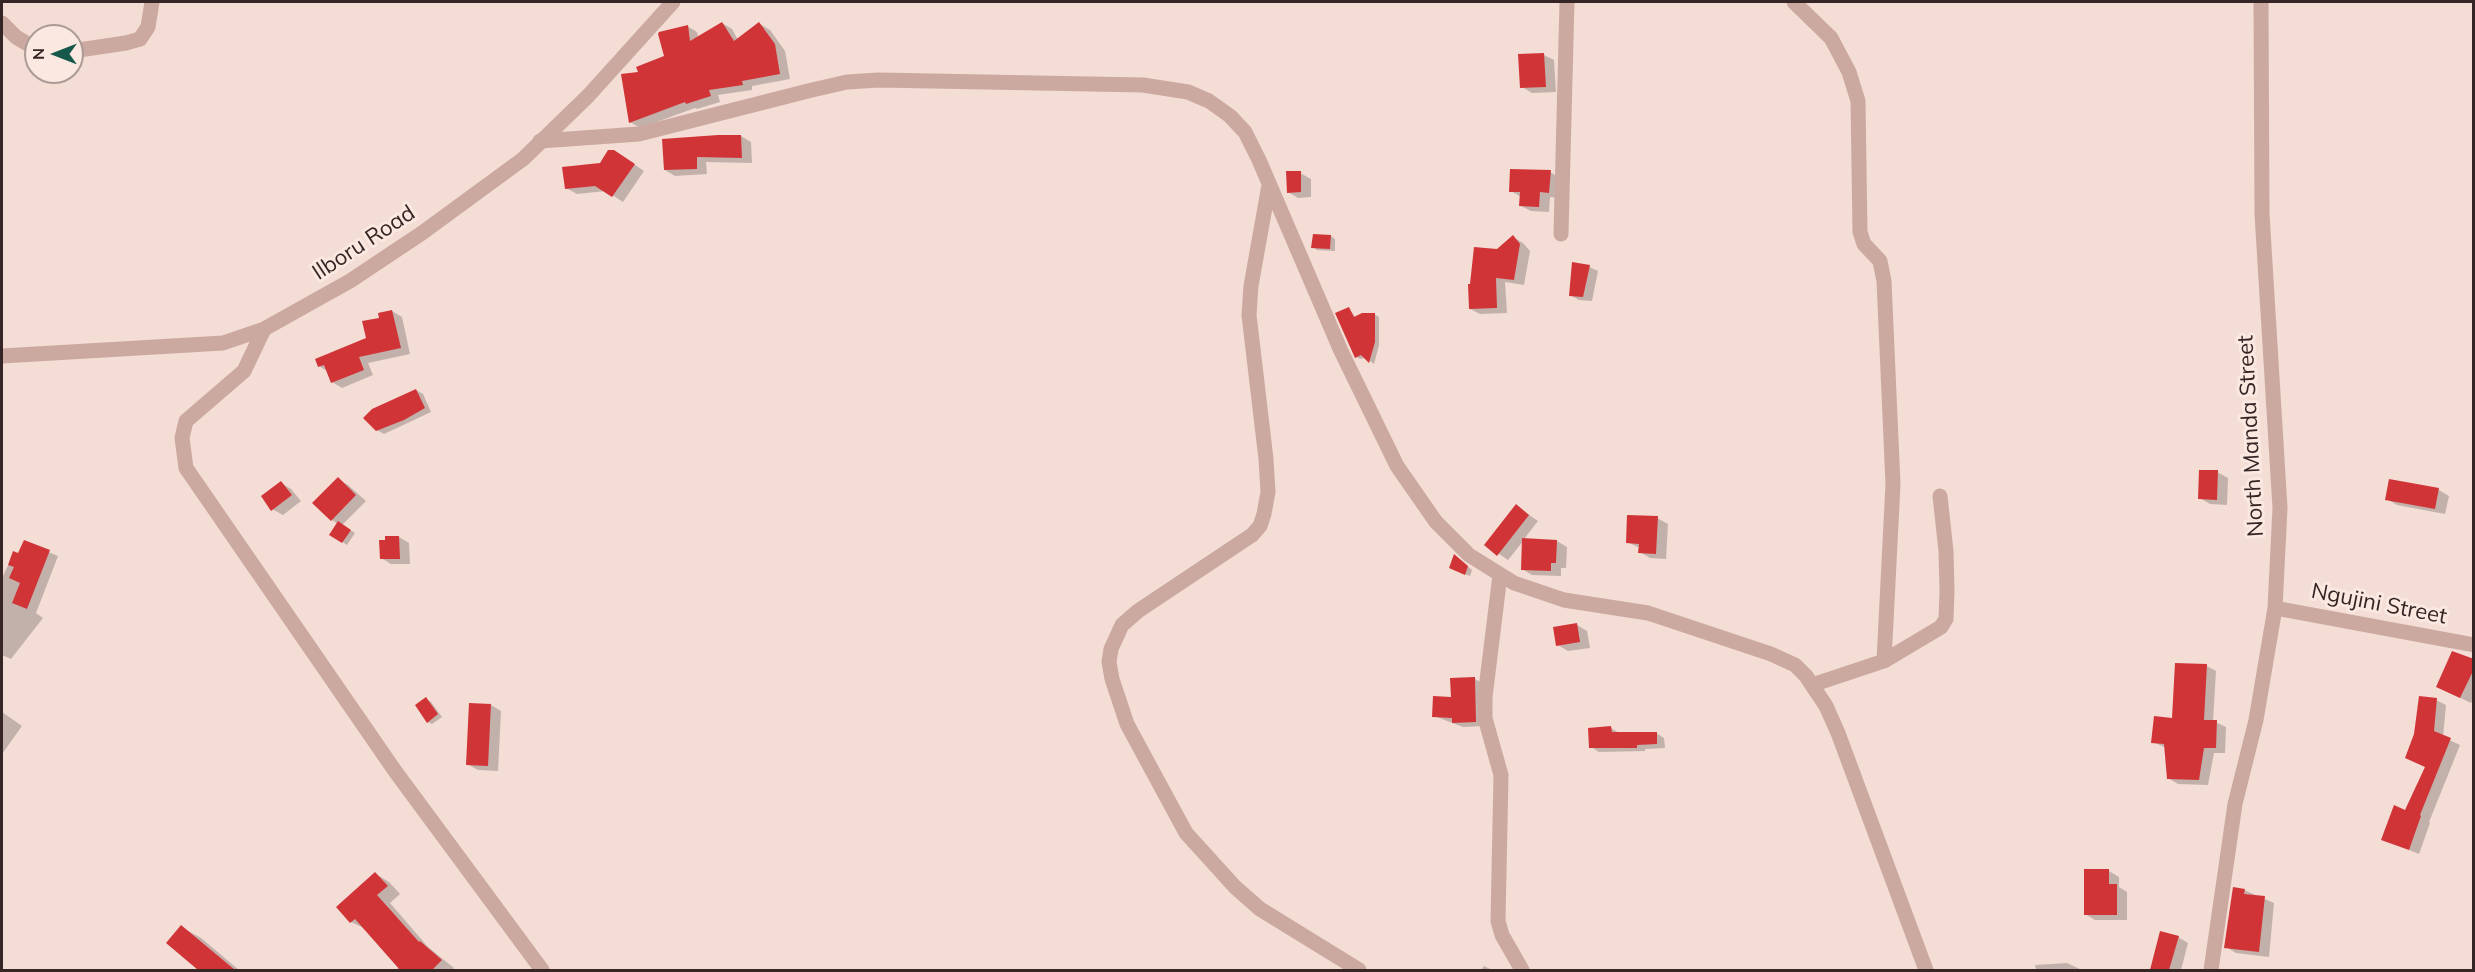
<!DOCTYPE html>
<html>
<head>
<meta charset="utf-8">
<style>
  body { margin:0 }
  #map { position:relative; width:2475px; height:972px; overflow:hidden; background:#f3ddd5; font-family:Mulish,sans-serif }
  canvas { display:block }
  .frame { position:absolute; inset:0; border:3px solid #352524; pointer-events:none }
  .north { position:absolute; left:24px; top:24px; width:60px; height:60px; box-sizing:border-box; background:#fae8e1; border:2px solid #ab9a95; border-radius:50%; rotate:270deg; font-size:16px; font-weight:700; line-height:24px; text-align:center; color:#352524 }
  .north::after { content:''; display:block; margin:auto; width:21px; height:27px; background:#16594c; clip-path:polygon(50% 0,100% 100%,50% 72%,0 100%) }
</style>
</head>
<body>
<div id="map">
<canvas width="2475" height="972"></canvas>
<div class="frame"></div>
<div class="north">N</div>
</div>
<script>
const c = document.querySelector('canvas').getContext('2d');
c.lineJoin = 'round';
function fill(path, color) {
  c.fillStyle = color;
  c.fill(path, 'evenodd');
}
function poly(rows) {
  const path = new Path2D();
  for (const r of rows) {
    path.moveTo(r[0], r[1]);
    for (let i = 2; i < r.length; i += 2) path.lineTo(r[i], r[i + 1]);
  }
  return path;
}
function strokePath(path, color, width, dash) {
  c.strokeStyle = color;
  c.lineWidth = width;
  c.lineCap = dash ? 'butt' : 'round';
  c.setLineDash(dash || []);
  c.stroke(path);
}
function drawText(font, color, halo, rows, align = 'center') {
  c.font = font + ' Mulish,sans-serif';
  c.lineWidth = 6;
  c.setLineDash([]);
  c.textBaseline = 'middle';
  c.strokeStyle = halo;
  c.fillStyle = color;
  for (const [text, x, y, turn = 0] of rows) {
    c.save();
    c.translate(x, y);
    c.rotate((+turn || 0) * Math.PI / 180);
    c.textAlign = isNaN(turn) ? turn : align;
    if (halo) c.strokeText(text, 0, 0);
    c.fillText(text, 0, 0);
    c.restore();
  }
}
fill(poly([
  [722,23,732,29,738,40,760,24,770,30,785,51,790,79,752,86,752,90,718,95,720,102,697,109,695,108,640,128,630,122,640,73,666,57,687,26,697,32,698,37],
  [1544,55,1554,60,1556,92,1532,93,1522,87],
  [741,136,751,142,752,163,706,162,707,174,675,176,665,170],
  [625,158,644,171,623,202,606,191,577,194,566,188,601,164],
  [1550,172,1560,178,1559,198,1550,197,1549,212,1531,211,1521,206,1521,197,1511,191],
  [1300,173,1311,179,1311,197,1298,198,1288,192],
  [1331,236,1335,239,1335,251,1317,250,1313,247],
  [1513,237,1523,243,1530,251,1524,285,1505,282,1507,313,1480,314,1470,309,1498,251],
  [1589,267,1598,271,1592,301,1579,300,1570,295],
  [1349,309,1356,318,1374,314,1379,317,1379,345,1374,364,1365,357,1361,359,1356,357],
  [392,311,402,317,410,354,368,363,373,375,342,388,332,382,327,371,319,366,368,339,381,319],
  [416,390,423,394,431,412,384,434,377,430],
  [2217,472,2228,478,2227,505,2210,504,2200,498],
  [338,479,348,485,366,501,342,525,355,533,347,545,331,534,338,524,332,520],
  [281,483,291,489,301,501,283,515,272,509],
  [2439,490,2449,496,2445,514,2397,505,2387,499],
  [1516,506,1538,521,1524,539,1557,541,1567,547,1566,568,1561,568,1561,576,1532,575,1522,569,1524,540,1508,560,1486,545],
  [1657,518,1668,524,1666,559,1650,558,1640,552,1640,548,1627,542],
  [399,537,409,543,410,564,391,564,381,558],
  [24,542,58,556,36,613,43,618,11,659,2,655,2,578,14,553,19,555],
  [1459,559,1472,570,1470,576,1455,570],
  [1577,625,1587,631,1590,648,1568,651,1558,645],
  [2474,661,2474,697,2471,703,2438,687],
  [2207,666,2216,671,2213,721,2226,727,2225,753,2214,753,2208,785,2178,784,2168,778,2166,748,2153,742,2173,720],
  [1475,679,1484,684,1485,726,1463,727,1434,716],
  [426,699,431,702,442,717,432,724,428,722],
  [2436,700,2446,705,2443,737,2460,745,2429,822,2430,823,2419,854,2383,839,2406,812,2426,767,2407,758],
  [491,705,501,711,498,771,478,770,467,764],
  [2,712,22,726,2,754],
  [1611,728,1619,733,1656,733,1664,738,1665,748,1645,749,1645,751,1599,752,1591,747],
  [2085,871,2109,871,2119,877,2119,887,2127,892,2127,920,2095,920,2085,914],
  [376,874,389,882,400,894,390,903,428,947,454,968,452,970,396,970,399,967,366,929,351,922],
  [2244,890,2274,903,2269,957,2236,953,2226,947],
  [181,927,201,938,239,970,201,970,168,943],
  [2178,937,2188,943,2181,970,2155,970,2152,969],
  [2067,963,2082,970,2036,970,2035,965],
  [1484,966,1492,970,1481,970]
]), '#0003');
fill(poly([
  [722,22,734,41,759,22,775,44,780,74,742,81,743,85,709,90,711,96,686,104,685,102,629,123,621,74,638,72,636,67,664,56,658,34,659,32,688,25,690,41],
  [1544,53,1546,87,1520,88,1518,54],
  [718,135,741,135,742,158,697,157,697,169,664,170,662,139],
  [608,150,614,150,635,164,612,197,595,186,565,189,562,167,600,163],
  [1510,169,1551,170,1549,193,1540,192,1539,207,1519,206,1520,192,1509,192],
  [1286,171,1301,171,1301,192,1287,193],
  [1313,234,1331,235,1330,249,1311,248],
  [1513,235,1520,244,1514,280,1496,278,1497,308,1469,309,1468,284,1470,284,1474,247,1497,249],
  [1572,262,1590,265,1583,297,1569,296],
  [1349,307,1354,317,1362,313,1375,313,1375,342,1369,363,1361,355,1355,358,1335,313],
  [392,310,401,348,359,357,364,370,331,383,324,365,318,367,315,359,366,338,362,321,379,318,378,313],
  [416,389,425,408,404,420,376,431,363,418,372,409],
  [2199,470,2218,470,2217,500,2198,499],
  [338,477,356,495,331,521,312,503],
  [2389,479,2439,488,2435,509,2385,500],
  [281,481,292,495,271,511,261,496],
  [1516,504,1529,515,1497,556,1484,545],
  [1627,515,1658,516,1656,554,1638,553,1639,544,1626,543],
  [338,521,351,530,342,543,329,535],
  [385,536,399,536,400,559,380,559,379,540,385,540],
  [1522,538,1557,540,1556,563,1551,563,1551,571,1521,570],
  [24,540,50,550,27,609,12,603,20,583,9,578,14,567,8,565,13,551,18,553],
  [1454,554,1468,566,1465,575,1449,568],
  [1577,623,1580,642,1556,646,1553,627],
  [2452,651,2474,659,2474,669,2460,698,2436,687],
  [2175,663,2207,664,2204,720,2217,720,2216,748,2204,748,2199,780,2167,779,2164,744,2151,743,2154,716,2172,718],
  [1475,677,1476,722,1452,723,1452,718,1432,717,1433,696,1451,697,1450,678],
  [2419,696,2437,698,2434,731,2451,738,2420,815,2421,816,2409,850,2381,840,2394,805,2405,810,2425,767,2405,758,2414,734],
  [426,697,438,714,427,723,415,705],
  [469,703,491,704,488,766,466,765],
  [1611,726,1612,732,1657,732,1657,744,1637,745,1637,748,1589,748,1588,728],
  [2084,869,2109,869,2109,884,2117,884,2117,915,2084,915],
  [375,872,388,886,377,895,419,942,420,941,442,960,432,970,400,970,355,919,350,923,336,907],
  [2233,887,2245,889,2244,894,2265,896,2259,952,2224,948],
  [181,925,235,970,198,970,166,943],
  [2160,931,2179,936,2169,970,2150,970]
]), '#d13437');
strokePath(poly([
  [1794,2,1831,38,1849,72,1858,101,1860,232,1864,244,1880,261,1884,281,1893,484,1884,661],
  [2,23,16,37,36,49],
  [72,51,126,43,140,39,148,27,152,2],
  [540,141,639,134,812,90,847,82,879,80,1143,85,1188,92,1209,101,1230,116,1245,132,1259,160,1341,351,1397,466,1436,522,1469,555,1514,583,1564,600,1648,613,1771,654,1795,665,1806,676,1826,706,1838,733,1926,970],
  [1269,185,1251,286,1249,315,1266,459,1268,492,1264,514,1260,526,1252,535,1138,611,1122,625,1111,649,1109,662,1112,679,1127,724,1186,833,1235,887,1260,909,1359,970],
  [1561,234,1567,2],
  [264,329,244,371,186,421,182,438,186,468,395,771,542,970],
  [1500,575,1485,697,1485,718,1501,775,1498,921,1502,935,1522,970],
  [2275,608,2474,645],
  [1812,685,1884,661,1941,627,1946,619,1947,591,1946,551,1940,496],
  [2211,970,2235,804,2256,720,2275,608,2280,508,2262,214,2261,2]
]), '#cba9a0', 15);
strokePath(poly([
  [2,356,223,343,264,329,350,281,422,233,523,159,588,96,673,2]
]), '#cba9a0', 15);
drawText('22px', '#352524', '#fae8e1', [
  ["Ilboru Road",364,243,-33],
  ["North Manda Street",2251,436,-93],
  ["Ngujini Street",2379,604,11]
]);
</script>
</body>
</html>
